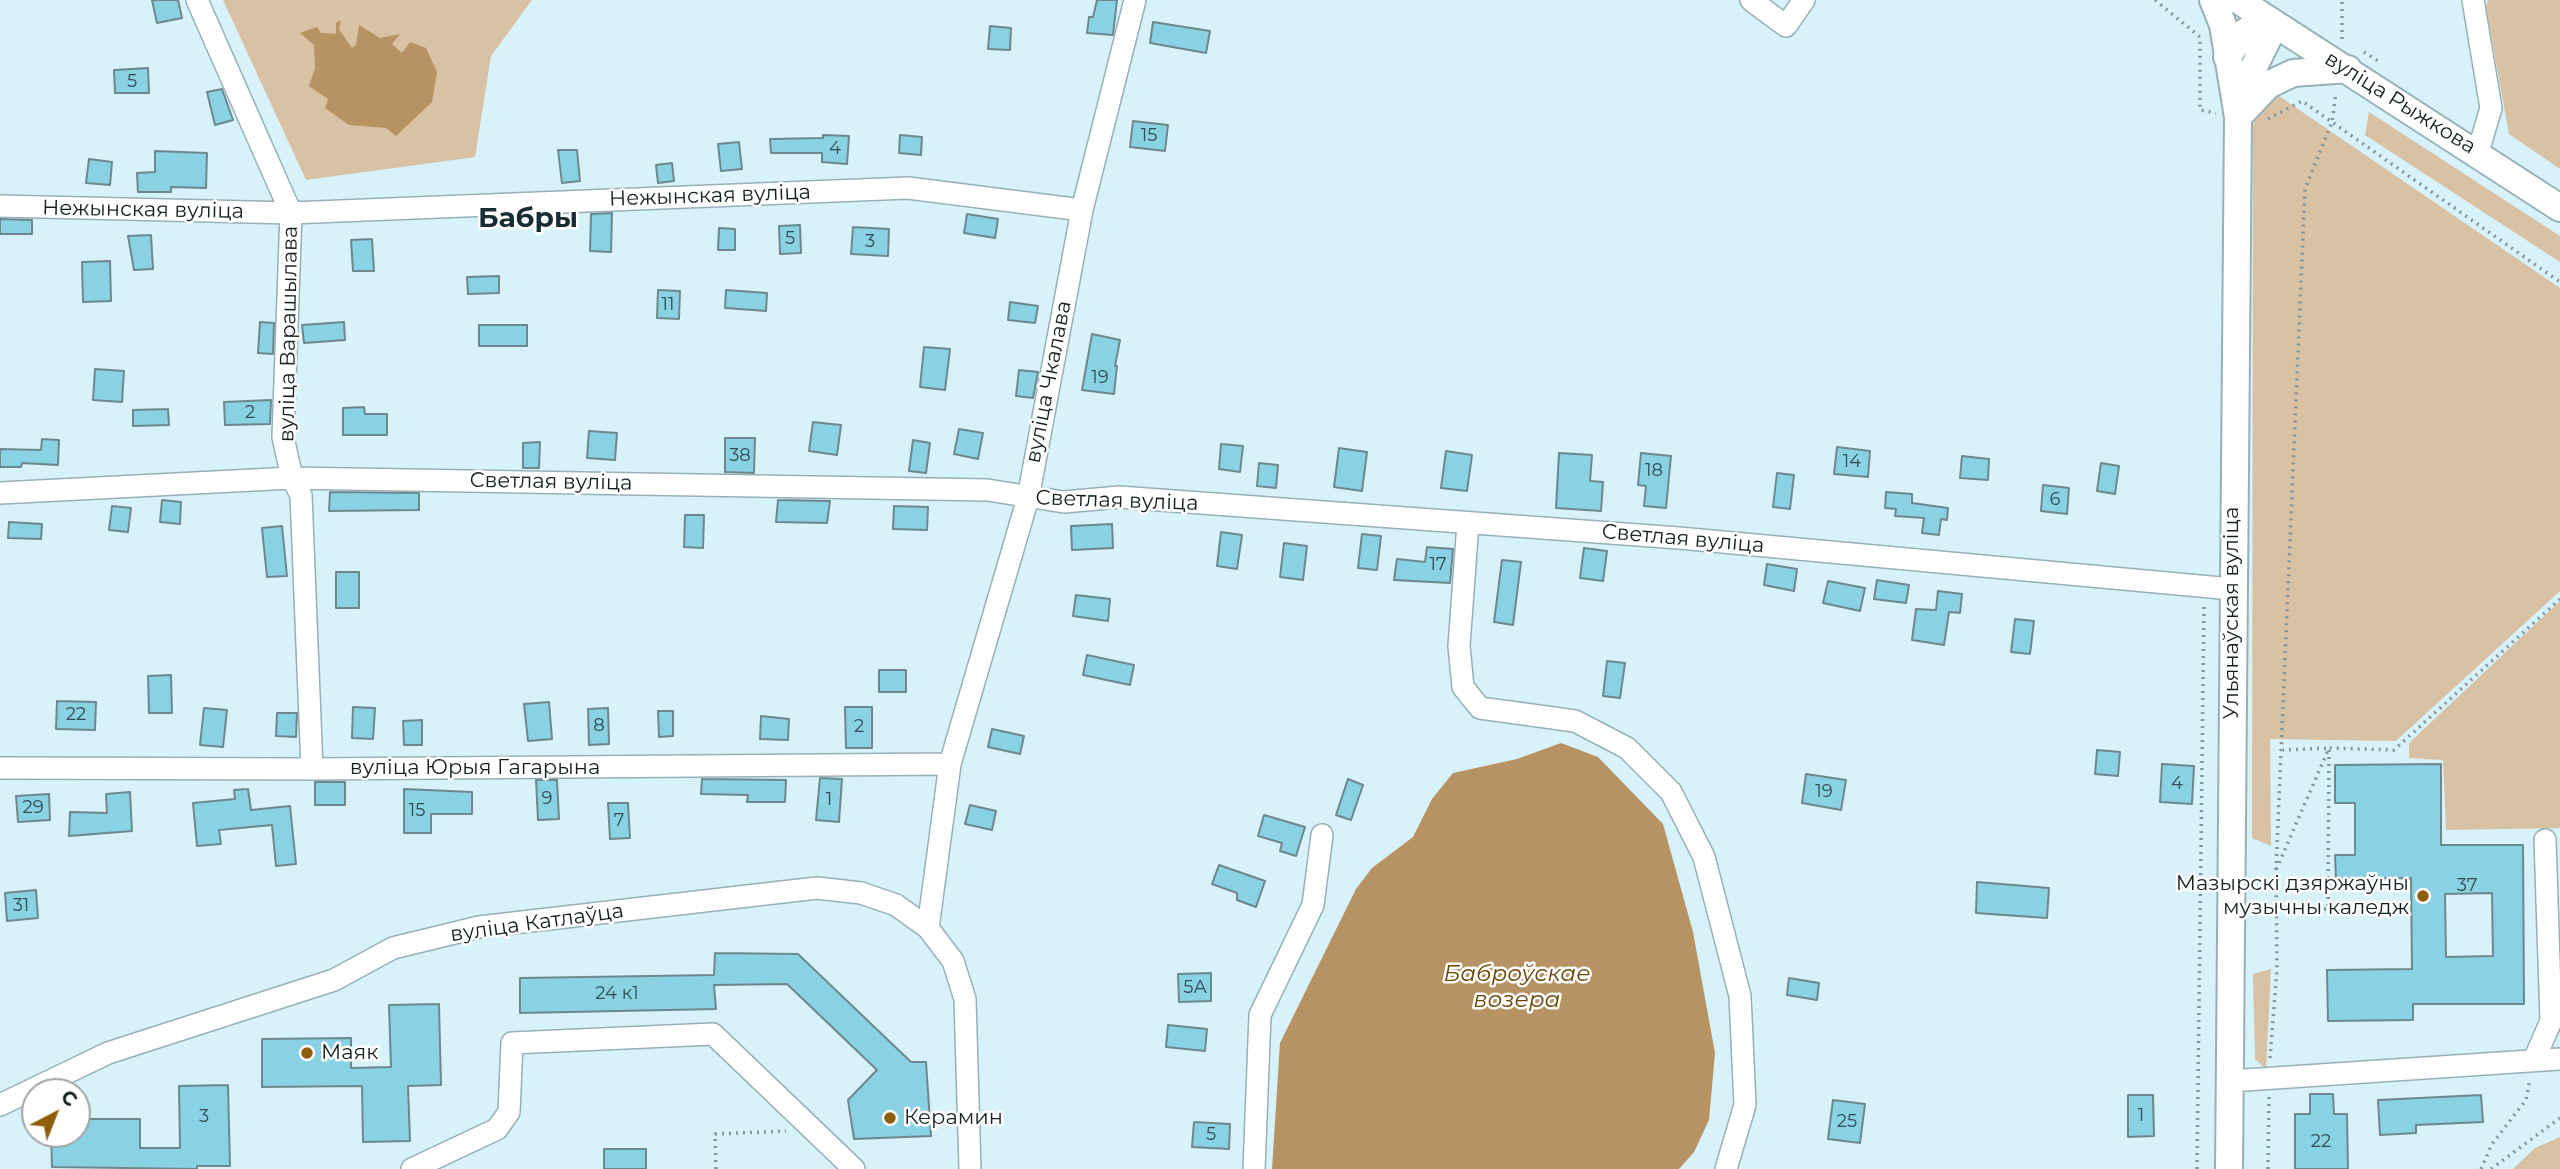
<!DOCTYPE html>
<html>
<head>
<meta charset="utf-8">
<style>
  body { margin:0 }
  #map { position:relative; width:2560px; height:1169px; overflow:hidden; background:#d7f2fa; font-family:Montserrat,sans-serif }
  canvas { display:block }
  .north { position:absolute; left:21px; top:1078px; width:70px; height:70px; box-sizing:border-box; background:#fff; border:2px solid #a1a5a6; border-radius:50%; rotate:42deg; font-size:19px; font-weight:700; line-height:28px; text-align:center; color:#151f21 }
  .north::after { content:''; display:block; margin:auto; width:24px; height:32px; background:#8f5e0a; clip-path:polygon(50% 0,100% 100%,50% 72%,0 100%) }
</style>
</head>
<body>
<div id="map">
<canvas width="2560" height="1169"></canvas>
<div class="north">С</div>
</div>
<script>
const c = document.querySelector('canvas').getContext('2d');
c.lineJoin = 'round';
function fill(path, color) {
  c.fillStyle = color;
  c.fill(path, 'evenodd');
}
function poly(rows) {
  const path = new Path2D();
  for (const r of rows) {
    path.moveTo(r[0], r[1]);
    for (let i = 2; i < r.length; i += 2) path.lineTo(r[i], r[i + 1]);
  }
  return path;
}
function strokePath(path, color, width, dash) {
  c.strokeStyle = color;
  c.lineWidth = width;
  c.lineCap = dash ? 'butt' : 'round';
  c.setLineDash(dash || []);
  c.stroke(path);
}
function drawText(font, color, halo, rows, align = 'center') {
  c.font = font + ' Montserrat,sans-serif';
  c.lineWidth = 5;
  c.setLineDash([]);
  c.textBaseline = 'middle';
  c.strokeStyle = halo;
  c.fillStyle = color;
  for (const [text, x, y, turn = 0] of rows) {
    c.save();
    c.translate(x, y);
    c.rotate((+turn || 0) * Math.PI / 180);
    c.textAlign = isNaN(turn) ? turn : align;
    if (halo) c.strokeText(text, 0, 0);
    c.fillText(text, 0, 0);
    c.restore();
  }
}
fill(poly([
  [223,0,532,0,491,56,475,157,306,180],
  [2488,0,2560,0,2560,169,2509,134,2486,7],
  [2276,94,2560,288,2560,591,2396,741,2270,739,2271,846,2252,838,2253,126,2257,112],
  [2369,112,2560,236,2560,262,2365,135],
  [2560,601,2560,828,2446,830,2443,760,2409,758,2409,743],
  [2271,969,2266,1069,2255,1059,2253,974],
  [2560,1137,2560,1169,2513,1169,2535,1148]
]), '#d9c1a3');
fill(poly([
  [341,20,339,29,352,48,356,45,359,25,380,38,400,34,392,44,402,53,410,42,426,48,437,72,432,102,396,136,386,128,349,125,325,108,328,99,309,86,315,68,314,45,300,33,317,27,321,33,336,34,336,23],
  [1561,743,1598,757,1663,824,1693,932,1715,1053,1709,1120,1694,1152,1679,1169,1272,1169,1280,1043,1356,889,1372,868,1413,837,1432,799,1453,773,1517,759]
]), '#b79263');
const building = poly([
  [152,0,178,0,182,18,157,23,152,0],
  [1097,0,1117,0,1113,35,1087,33,1089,17,1093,17,1097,0],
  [1153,22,1210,31,1206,53,1150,43,1153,22],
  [990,26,1011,28,1010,50,988,49,990,26],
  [148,68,149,93,115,93,114,70,148,68],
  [222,89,233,120,215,125,207,92,222,89],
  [1133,121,1168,125,1165,151,1130,147,1133,121],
  [823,135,849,136,847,164,822,162,822,153,771,153,770,139,823,138,823,135],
  [900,135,922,137,921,155,899,153,900,135],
  [739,142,742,169,721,171,718,144,739,142],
  [558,150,577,150,580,181,562,183,558,150],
  [155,151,207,153,206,188,171,187,171,192,138,192,137,173,155,172,155,151],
  [89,159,112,162,110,185,86,183,89,159],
  [672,163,674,181,658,183,656,165,672,163],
  [612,213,611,252,590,251,591,214,612,213],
  [967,214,998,219,995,238,964,233,967,214],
  [0,219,32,220,32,234,0,234,0,219],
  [800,225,801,253,780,254,779,226,800,225],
  [853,227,889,229,888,256,851,254,853,227],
  [719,228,735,229,735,250,718,250,719,228],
  [151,235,153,269,134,270,128,236,151,235],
  [372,239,374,271,353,271,351,240,372,239],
  [110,261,111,301,83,302,82,262,110,261],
  [499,276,499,293,468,294,467,277,499,276],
  [658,290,680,291,679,319,657,318,658,290],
  [726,290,767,293,766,311,725,308,726,290],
  [1010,302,1038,306,1035,323,1008,320,1010,302],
  [260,322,274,323,273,354,258,353,260,322],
  [344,322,345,340,304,343,302,325,344,322],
  [479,325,527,325,527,346,479,346,479,325],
  [1092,334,1120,340,1115,366,1117,366,1114,394,1082,390,1092,334],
  [924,347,950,349,945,390,920,387,924,347],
  [95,369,124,371,122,402,93,400,95,369],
  [1019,370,1038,372,1033,398,1016,396,1019,370],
  [271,400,270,424,225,425,224,402,271,400],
  [364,407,365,414,387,414,387,435,343,435,343,408,364,407],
  [168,409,169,425,133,426,133,410,168,409],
  [813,422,841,425,837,455,809,451,813,422],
  [959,429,983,433,978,459,954,454,959,429],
  [589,431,617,433,615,460,587,458,589,431],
  [725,438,755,438,754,473,725,472,725,438],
  [42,439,59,440,58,465,22,463,21,467,0,467,0,449,41,450,42,439],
  [913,440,930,443,926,473,909,471,913,440],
  [540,442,539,468,523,468,523,443,540,442],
  [1221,444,1243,446,1240,472,1219,469,1221,444],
  [1837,447,1870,451,1868,477,1834,474,1837,447],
  [1339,448,1367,452,1362,491,1334,487,1339,448],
  [1446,451,1472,455,1467,491,1441,488,1446,451],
  [1559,453,1592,455,1590,481,1603,482,1601,511,1556,508,1559,453],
  [1641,453,1671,456,1666,508,1644,506,1646,486,1638,485,1641,453],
  [1962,456,1989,459,1988,480,1960,478,1962,456],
  [1259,463,1278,465,1276,488,1257,486,1259,463],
  [2101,463,2119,466,2115,494,2097,491,2101,463],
  [1777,473,1794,475,1790,509,1773,507,1777,473],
  [2043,485,2069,488,2067,514,2041,511,2043,485],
  [330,492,419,493,419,510,329,511,330,492],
  [1886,492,1912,494,1912,503,1948,508,1947,520,1941,519,1939,535,1922,533,1924,518,1895,516,1896,509,1885,508,1886,492],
  [162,500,181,502,180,524,160,522,162,500],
  [778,500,830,501,827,523,776,522,778,500],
  [112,506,131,508,128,532,109,530,112,506],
  [894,506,928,507,927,530,893,529,894,506],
  [685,515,704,515,703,548,684,547,685,515],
  [9,522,42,524,41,539,8,538,9,522],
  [1112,524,1113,548,1072,550,1071,526,1112,524],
  [282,526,287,576,267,577,262,528,282,526],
  [1221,532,1242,535,1237,569,1217,566,1221,532],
  [1362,534,1381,536,1377,570,1358,568,1362,534],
  [1284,543,1307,546,1303,580,1280,577,1284,543],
  [1427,547,1453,549,1450,583,1394,580,1397,559,1425,562,1427,547],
  [1584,548,1607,551,1603,581,1580,578,1584,548],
  [1502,560,1521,562,1513,625,1494,622,1502,560],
  [1767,564,1797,569,1794,591,1764,585,1767,564],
  [336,572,359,572,359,608,336,608,336,572],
  [1877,580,1909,585,1906,603,1874,599,1877,580],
  [1828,581,1865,588,1860,611,1823,603,1828,581],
  [1938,591,1962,594,1960,613,1949,612,1944,645,1912,640,1916,609,1936,610,1938,591],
  [1076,595,1110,599,1108,621,1073,616,1076,595],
  [2015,619,2034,621,2030,654,2011,652,2015,619],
  [1087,655,1134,665,1130,685,1083,675,1087,655],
  [1607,661,1625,663,1620,698,1603,696,1607,661],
  [879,670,906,670,906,692,879,692,879,670],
  [171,675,172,713,149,713,148,676,171,675],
  [57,701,96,702,95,730,56,729,57,701],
  [549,702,552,739,528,741,524,704,549,702],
  [353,707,375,708,373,739,352,738,353,707],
  [845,707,872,707,872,748,846,748,845,707],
  [204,708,227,710,223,747,200,745,204,708],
  [608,708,609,744,589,745,588,709,608,708],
  [658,711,673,711,673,736,659,737,658,711],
  [277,713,297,713,296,737,276,736,277,713],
  [761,716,789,719,788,740,760,739,761,716],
  [422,720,422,745,404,745,403,721,422,720],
  [992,729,1024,736,1020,754,988,747,992,729],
  [2097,750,2120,752,2118,776,2095,774,2097,750],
  [2162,764,2194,766,2192,804,2160,802,2162,764],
  [2441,764,2441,845,2523,845,2524,1004,2413,1004,2413,1020,2328,1021,2327,970,2412,969,2411,878,2336,879,2335,855,2355,855,2355,803,2335,803,2335,765,2441,764],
  [2492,893,2493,956,2446,957,2445,894,2492,893],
  [1806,774,1846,780,1841,810,1802,803,1806,774],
  [820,778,842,779,839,822,816,820,820,778],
  [702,779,786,780,785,802,747,802,748,795,701,794,702,779],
  [1348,779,1363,785,1351,820,1336,815,1348,779],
  [536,780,557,780,559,819,538,820,536,780],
  [315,782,345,782,345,805,315,805,315,782],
  [248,789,251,810,290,806,296,864,276,866,272,825,219,830,221,844,197,846,193,803,235,799,234,790,248,789],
  [404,789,472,792,472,814,431,814,431,833,404,833,404,789],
  [130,792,132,831,69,836,70,812,107,813,106,794,130,792],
  [49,794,50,820,18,822,16,796,49,794],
  [608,803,628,803,630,838,610,839,608,803],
  [970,805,996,811,992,830,965,824,970,805],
  [1264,815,1305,827,1296,856,1280,851,1282,843,1258,836,1264,815],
  [1219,865,1265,881,1256,907,1237,900,1237,893,1212,884,1219,865],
  [1977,882,2049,888,2047,918,1976,913,1977,882],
  [36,890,38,918,7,921,5,893,36,890],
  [715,953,798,954,911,1062,926,1062,931,1136,854,1139,848,1100,877,1070,787,984,714,985,716,1009,520,1013,520,978,714,975,715,953],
  [1211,973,1211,1001,1179,1002,1178,974,1211,973],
  [1789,978,1819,983,1817,1000,1787,995,1789,978],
  [439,1004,441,1085,408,1086,410,1141,363,1142,362,1086,262,1087,262,1039,351,1038,351,1068,391,1067,389,1005,439,1004],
  [1168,1025,1207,1029,1205,1051,1166,1047,1168,1025],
  [228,1085,230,1166,197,1166,197,1169,52,1167,51,1134,77,1134,77,1119,140,1119,140,1148,180,1148,179,1086,228,1085],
  [2310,1094,2333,1094,2334,1114,2347,1114,2348,1169,2295,1169,2295,1114,2310,1114,2310,1094],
  [2128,1095,2153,1095,2154,1136,2128,1137,2128,1095],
  [2481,1095,2483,1122,2416,1125,2416,1133,2380,1135,2378,1100,2481,1095],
  [1833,1100,1865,1104,1860,1143,1828,1139,1833,1100],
  [1194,1122,1230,1124,1229,1149,1192,1147,1194,1122],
  [604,1149,646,1149,646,1169,604,1169,604,1149]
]);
fill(building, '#89d2e4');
strokePath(building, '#6e878d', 2);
const minor = poly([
  [197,0,291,213,283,437,292,478,301,495,312,769],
  [1751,0,1786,26,1804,0],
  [2473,0,2491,108,2478,152],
  [0,206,291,213,908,188,1082,210],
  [0,493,292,478,987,490,1064,502,1119,497,1679,538,2232,589],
  [1468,523,1459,646,1463,687,1480,708,1575,721,1627,748,1671,792,1704,857,1740,996,1745,1105,1726,1169],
  [0,768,312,769,950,764],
  [928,928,950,764,1028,498,1082,210,1135,0],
  [2534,1060,2551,1021,2545,840],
  [2230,1081,2560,1059],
  [0,1105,108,1053,334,980,393,948,479,927,817,888,861,893,896,905,928,928,953,961,965,999,970,1169],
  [412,1169,497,1129,509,1112,512,1043,713,1034,854,1169],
  [1254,1169,1260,1015,1313,905,1322,835]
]);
const major = poly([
  [2213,0,2223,25,2238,117,2229,1169],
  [2238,0,2560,208],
  [2227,57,2245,32,2256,25,2275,24],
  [2240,109,2251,73,2275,24],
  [2238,117,2268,85,2293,73,2348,69]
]);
strokePath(minor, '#96b0b7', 24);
strokePath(major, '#96b0b7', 30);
strokePath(poly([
  [2155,0,2200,37,2200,110,2216,113],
  [2342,39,2342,0],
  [2364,52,2378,61],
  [2268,119,2302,101,2560,282],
  [2276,870,2305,189,2332,122,2336,93],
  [2275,909,2328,909,2329,748,2283,750],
  [2328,909,2411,913],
  [2270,1058,2277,970,2276,870,2329,748,2394,750,2560,599],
  [716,1169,715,1134,786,1131],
  [2197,1169,2204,604],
  [2268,1169,2269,1097],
  [2481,1169,2492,1144,2526,1100,2530,1079],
  [2491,1169,2560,1118]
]), '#81949a', 3.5, [2, 5]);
strokePath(minor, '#fff', 21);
strokePath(major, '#fff', 26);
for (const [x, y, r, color] of [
  [2423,896,7,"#8f5e0a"],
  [307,1053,7,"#8f5e0a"],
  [890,1118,7,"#8f5e0a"]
]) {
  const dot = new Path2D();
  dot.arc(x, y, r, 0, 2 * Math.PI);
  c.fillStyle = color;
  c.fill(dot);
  strokePath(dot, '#fff', 2.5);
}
drawText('18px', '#324c52', null, [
  ["5",132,82],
  ["15",1149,136],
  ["4",835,149],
  ["5",790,239],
  ["3",870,242],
  ["11",668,305],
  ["19",1100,378],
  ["2",250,413],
  ["38",740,456],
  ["14",1852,462],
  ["18",1654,471],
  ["6",2055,500],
  ["17",1438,565],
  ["22",76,715],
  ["8",599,726],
  ["2",859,727],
  ["4",2177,784],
  ["19",1824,792],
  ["9",547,799],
  ["1",829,800],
  ["29",33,808],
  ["15",417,811],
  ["7",619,821],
  ["37",2467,886],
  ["31",21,906],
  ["5А",1195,988],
  ["24 к1",617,994],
  ["1",2141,1116],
  ["3",204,1117],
  ["25",1847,1122],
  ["5",1211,1135],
  ["22",2321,1142]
]);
drawText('21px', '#151f21', '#fff', [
  ["вуліца Рыжкова",2400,103,32],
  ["Нежынская вуліца",710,196,-2],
  ["Нежынская вуліца",143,210,1],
  ["вуліца Варашылава",289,334,-89],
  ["вуліца Чкалава",1049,382,-79],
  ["Светлая вуліца",551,482,1],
  ["Светлая вуліца",1117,501,2],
  ["Светлая вуліца",1683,539,5],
  ["Ульянаўская вуліца",2232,613,-90],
  ["вуліца Юрыя Гагарына",475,768],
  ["вуліца Катлаўца",537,923,-8]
]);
drawText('21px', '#151f21', '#fff', [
  ["Мазырскі дзяржаўны",2409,884,"right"],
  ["музычны каледж",2409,908,"right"],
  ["Маяк",321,1053],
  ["Керамин",904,1118]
], 'left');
drawText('italic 23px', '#6b460a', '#fff', [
  ["Баброўскае",1517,974],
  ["возера",1517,1000]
]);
drawText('bold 28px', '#172d33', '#fff', [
  ["Бабры",528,219]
]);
</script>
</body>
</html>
